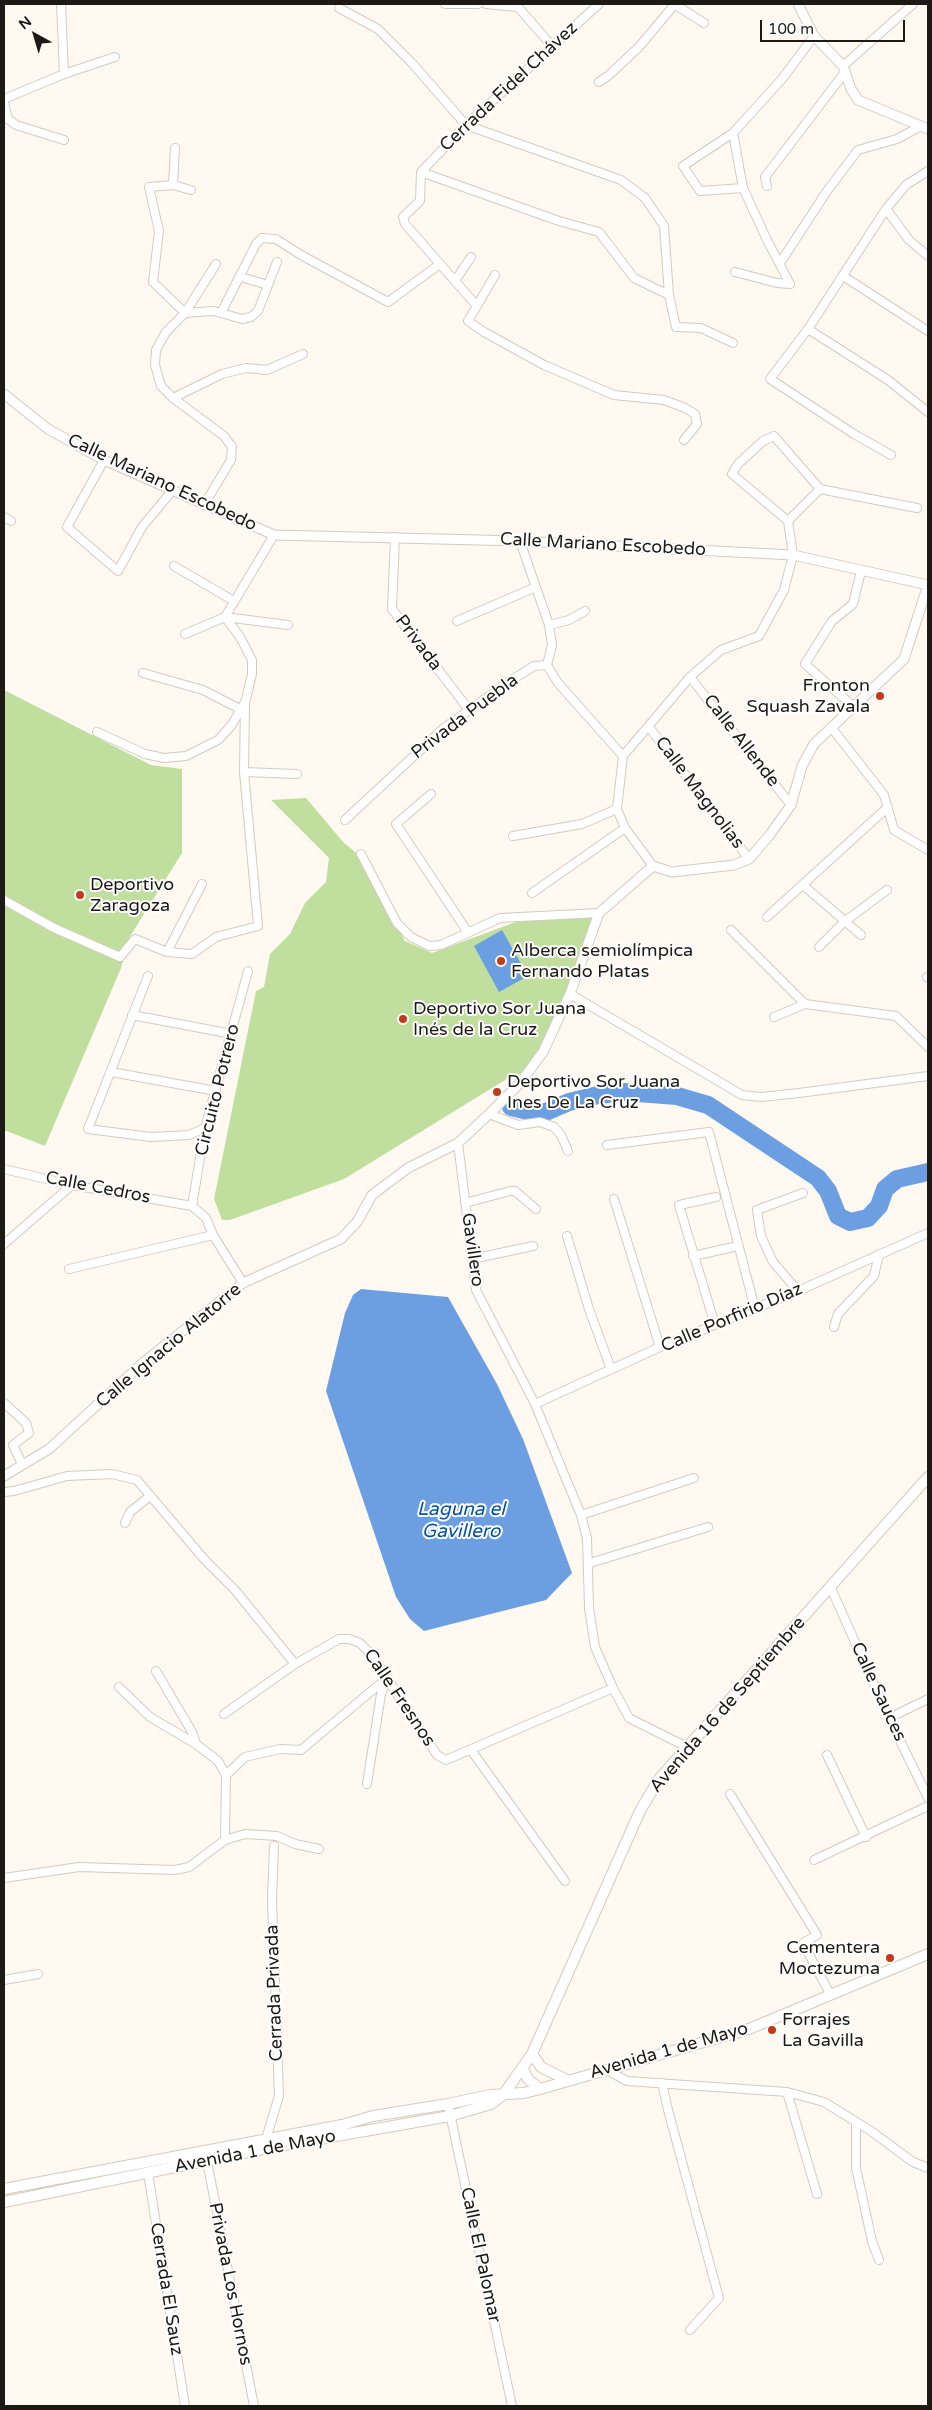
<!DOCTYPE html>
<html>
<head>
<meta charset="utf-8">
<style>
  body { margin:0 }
  #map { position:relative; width:932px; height:2410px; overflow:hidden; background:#fff9f2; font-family:"Varela Round",sans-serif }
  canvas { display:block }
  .frame { position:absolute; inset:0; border:5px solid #1d1a15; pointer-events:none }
  .north { position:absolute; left:10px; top:10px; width:50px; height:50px; -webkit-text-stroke:4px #fff; paint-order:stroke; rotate:321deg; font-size:14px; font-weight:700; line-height:20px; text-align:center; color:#1d1a15 }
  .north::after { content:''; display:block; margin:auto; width:18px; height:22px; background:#1d1a15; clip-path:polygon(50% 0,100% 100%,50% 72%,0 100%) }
  .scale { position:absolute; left:760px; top:20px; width:145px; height:22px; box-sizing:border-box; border:2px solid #1d1a15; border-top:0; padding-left:6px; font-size:15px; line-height:18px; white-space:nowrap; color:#1d1a15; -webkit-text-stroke:4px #fff; paint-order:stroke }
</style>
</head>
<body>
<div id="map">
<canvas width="932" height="2410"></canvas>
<div class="frame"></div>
<div class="north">N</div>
<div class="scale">100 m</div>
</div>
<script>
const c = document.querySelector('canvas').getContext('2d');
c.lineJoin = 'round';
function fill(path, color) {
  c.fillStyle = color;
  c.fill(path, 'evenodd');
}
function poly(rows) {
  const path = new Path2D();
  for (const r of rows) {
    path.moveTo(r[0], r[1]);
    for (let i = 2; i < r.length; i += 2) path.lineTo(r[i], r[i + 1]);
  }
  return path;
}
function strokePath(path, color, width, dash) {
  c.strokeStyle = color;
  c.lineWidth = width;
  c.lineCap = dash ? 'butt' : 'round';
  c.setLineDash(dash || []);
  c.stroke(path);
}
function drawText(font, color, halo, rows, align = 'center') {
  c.font = font + ' "Varela Round",sans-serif';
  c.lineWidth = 4;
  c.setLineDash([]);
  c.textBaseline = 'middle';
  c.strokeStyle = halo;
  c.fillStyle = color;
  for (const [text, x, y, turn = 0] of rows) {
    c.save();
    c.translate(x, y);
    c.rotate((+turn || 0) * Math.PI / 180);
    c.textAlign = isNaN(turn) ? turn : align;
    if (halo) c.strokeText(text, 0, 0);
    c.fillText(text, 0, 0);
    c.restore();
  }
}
fill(poly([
  [4,690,151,765,182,769,182,853,129,938,121,968,45,1146,4,1130],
  [306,798,344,843,359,855,405,941,432,953,521,920,596,915,566,996,545,1042,524,1073,510,1077,344,1179,230,1220,222,1220,214,1199,256,991,264,987,270,954,290,934,305,903,326,882,329,858,271,800]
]), '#c0de9d');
fill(poly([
  [502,930,528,976,499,992,474,946],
  [361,1289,448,1297,497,1384,523,1439,572,1573,546,1600,424,1631,410,1619,396,1597,326,1391,345,1313,353,1295]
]), '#6c9fe1');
strokePath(poly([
  [511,1107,541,1114,569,1102,598,1095,624,1092,677,1096,708,1105,818,1178,828,1191,838,1216,850,1222,868,1218,879,1206,885,1189,897,1179,928,1172]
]), '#6c9fe1', 18);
const minor = poly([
  [61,4,64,74],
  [445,4,478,4],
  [486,4,518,7,553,47],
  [674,4,704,23],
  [339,8,378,29,412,63,466,125,621,180,645,198,664,226,669,295,676,327,701,328,733,343],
  [843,66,913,4],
  [599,82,608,76,639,47,675,4],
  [4,99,64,74,115,57],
  [4,103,8,119,16,125,64,140],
  [733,133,743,188,767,240,790,284],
  [421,172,559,221,599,232,634,278,669,295],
  [173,185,175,148],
  [767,186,765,177,845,72],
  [743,188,700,191,683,166,733,133,782,79,814,36],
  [191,190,173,185,149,187,159,231,153,282,185,313,214,311,242,319,251,317,258,311,277,262],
  [886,209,909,240,928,256],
  [780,263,827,191,858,150,897,139,921,126],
  [735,272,777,283,790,284],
  [495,275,468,321,484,332,544,365,614,395,664,400,685,408,695,414,697,424,684,440],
  [843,276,928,331],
  [241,277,268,285],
  [455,281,471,257],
  [476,305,405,224,403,217,420,201,421,172,466,125,599,4],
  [221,313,256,244,262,238,276,239,301,255,388,302,440,264],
  [808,329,888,380,928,412],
  [173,398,222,374,246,368,267,370,303,354],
  [891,455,854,434,770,379,808,329,886,209,906,185,928,171],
  [104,460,67,527,118,571,142,527,172,491],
  [820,489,917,508],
  [204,505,231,460,232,447,224,436,173,398,161,386,155,365,156,350,166,332,185,313,216,264],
  [4,517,11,521],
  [788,521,820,489],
  [395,537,392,609,469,710],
  [520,541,549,625,552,645,547,665,558,683,623,756,617,809,625,828,653,866],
  [174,566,234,601],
  [457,621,536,587],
  [549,625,569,620,585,611],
  [185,634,225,617,288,625],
  [143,673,203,690,240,709],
  [690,677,791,805],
  [854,707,805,664,832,621,853,604,861,571],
  [649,727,749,859],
  [831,727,884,795,894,830,928,850],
  [97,732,145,754,164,758,186,756,218,740,231,726,244,704],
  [623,756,690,677,721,650,759,636,784,590,793,555,788,521,732,474,738,464,763,441,774,436,820,489],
  [244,772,297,774],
  [431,794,396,824,467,931],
  [345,820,444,728,510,681,534,666,547,665],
  [513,836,582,824,617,809],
  [361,854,397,923,411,937,429,946,441,945,500,918,599,913],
  [803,885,861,935],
  [532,893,625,828],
  [4,900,54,928,120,957,135,939,167,952,192,954,216,937,258,926,244,772,245,703,252,674,252,660,240,637,225,617,274,535],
  [767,917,888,807],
  [731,930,805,1004,896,1016,928,1047],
  [819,947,844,922,887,890],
  [167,952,202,884],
  [148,976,88,1129,151,1137,189,1135,205,1128],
  [927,977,928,978],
  [570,994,742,1095,761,1097,799,1093,928,1076],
  [132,1015,232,1034],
  [774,1017,805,1004],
  [111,1072,216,1091],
  [489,1114,518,1125,540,1122,554,1127,561,1135,568,1151],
  [458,1143,476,1290,535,1404,581,1515,587,1538,589,1608,595,1647,613,1688,629,1718,687,1747],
  [607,1145,709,1132,755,1309],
  [4,1169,72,1185,192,1206],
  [614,1199,660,1347],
  [465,1203,510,1191,515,1191,536,1209],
  [567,1236,589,1309,611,1369],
  [4,1244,72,1185],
  [693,1256,738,1246],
  [472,1259,533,1246],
  [69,1269,213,1235],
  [243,1283,213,1235,206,1218,192,1206,205,1128,248,971],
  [798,1291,773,1262,761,1236,757,1210,803,1193],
  [715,1325,679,1205,716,1197],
  [834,1327,838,1314,874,1276,879,1254],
  [4,1403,26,1423,29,1433,13,1445,22,1464],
  [535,1404,660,1347,798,1291,928,1233],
  [4,1492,14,1491,67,1476,112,1474,137,1480,204,1559,235,1590,295,1664],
  [581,1515,694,1478],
  [125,1523,130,1512,150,1496],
  [590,1563,708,1527],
  [830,1586,889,1718,928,1798],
  [156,1671,192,1732,196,1744],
  [119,1687,150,1717,196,1744,218,1761,226,1775,225,1840],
  [224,1714,295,1664,339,1639,349,1639,360,1643,372,1655,437,1755,446,1760,613,1688],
  [889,1718,928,1699],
  [471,1750,565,1881],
  [827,1755,866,1837],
  [226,1775,245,1757,280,1749,301,1750,387,1678],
  [367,1784,381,1694,386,1681],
  [730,1794,817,1935,803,1943,830,1994],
  [814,1860,928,1806],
  [4,1878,79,1867,175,1870,189,1867,225,1840,245,1834,277,1836,295,1844,319,1849],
  [4,1980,38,1974],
  [607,2070,627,2081,787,2092,824,2102,871,2131,913,2162,928,2168],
  [662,2083,668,2110,719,2298,690,2330],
  [787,2092,817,2194],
  [448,2104,512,2406],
  [856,2122,856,2168,872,2241,879,2260],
  [266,2139,279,2096,272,1900,274,1846],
  [207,2161,254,2406],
  [148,2173,185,2406]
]);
const tertiary = poly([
  [798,4,814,36,843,66,851,89,858,100,928,129],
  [4,394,48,429,104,460,274,535,520,541,793,555,928,585],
  [4,1476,49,1449,144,1362,243,1283,341,1239,357,1222,372,1195,408,1168,458,1143,489,1114,521,1082,543,1052,570,994,599,913,653,866,672,872,734,865,749,859,769,836,791,805,802,766,814,744,904,659,928,585]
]);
const secondary = poly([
  [532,2054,541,2067,567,2080],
  [523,2069,528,2079,540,2089],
  [4,2189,342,2125,373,2116,448,2104,490,2095,524,2093,540,2089,749,2029,928,1954],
  [4,2202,268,2148,450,2116,491,2104,503,2095,532,2054,640,1811,659,1779,928,1477]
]);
strokePath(minor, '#d4cbbf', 10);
strokePath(tertiary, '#d4cbbf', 11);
strokePath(secondary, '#d4cbbf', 12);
strokePath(minor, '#fff', 8);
strokePath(tertiary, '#fff', 9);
strokePath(secondary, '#fff', 10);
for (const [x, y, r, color] of [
  [880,696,5,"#c4391c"],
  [80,895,5,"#c4391c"],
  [501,961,5,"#c4391c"],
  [403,1019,5,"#c4391c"],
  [497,1092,5,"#c4391c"],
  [890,1958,5,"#c4391c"],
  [772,2030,5,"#c4391c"]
]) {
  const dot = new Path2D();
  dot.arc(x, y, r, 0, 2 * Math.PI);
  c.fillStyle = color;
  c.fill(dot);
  strokePath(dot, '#fff', 2);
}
drawText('18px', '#1d1a15', '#fff', [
  ["Cerrada Fidel Chávez",509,87,-43],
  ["Calle Mariano Escobedo",162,483,25],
  ["Calle Mariano Escobedo",603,545,3],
  ["Privada",418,643,53],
  ["Privada Puebla",465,717,-37],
  ["Calle Allende",741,741,52],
  ["Calle Magnolias",699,793,53],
  ["Circuito Potrero",218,1090,-76],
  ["Calle Cedros",98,1188,11],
  ["Gavillero",472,1250,82],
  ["Calle Porfirio Díaz",732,1318,-23],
  ["Calle Ignacio Alatorre",169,1346,-40],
  ["Calle Sauces",878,1692,65],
  ["Calle Fresnos",399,1698,56],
  ["Avenida 16 de Septiembre",728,1705,-49],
  ["Cerrada Privada",275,1993,-92],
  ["Avenida 1 de Mayo",669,2051,-16],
  ["Avenida 1 de Mayo",255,2152,-11],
  ["Calle El Palomar",480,2255,78],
  ["Privada Los Hornos",230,2284,79],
  ["Cerrada El Sauz",166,2289,81]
]);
drawText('18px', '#1d1a15', '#fff', [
  ["Fronton",870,686,"right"],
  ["Squash Zavala",870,707,"right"],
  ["Deportivo",90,885],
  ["Zaragoza",90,906],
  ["Alberca semiolímpica",511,951],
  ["Fernando Platas",511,972],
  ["Deportivo Sor Juana",413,1009],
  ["Inés de la Cruz",413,1030],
  ["Deportivo Sor Juana",507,1082],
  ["Ines De La Cruz",507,1103],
  ["Cementera",880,1948,"right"],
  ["Moctezuma",880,1969,"right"],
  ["Forrajes",782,2020],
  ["La Gavilla",782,2041]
], 'left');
drawText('italic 19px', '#0853a1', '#fff', [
  ["Laguna el",461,1510],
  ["Gavillero",461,1532]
]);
</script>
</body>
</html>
